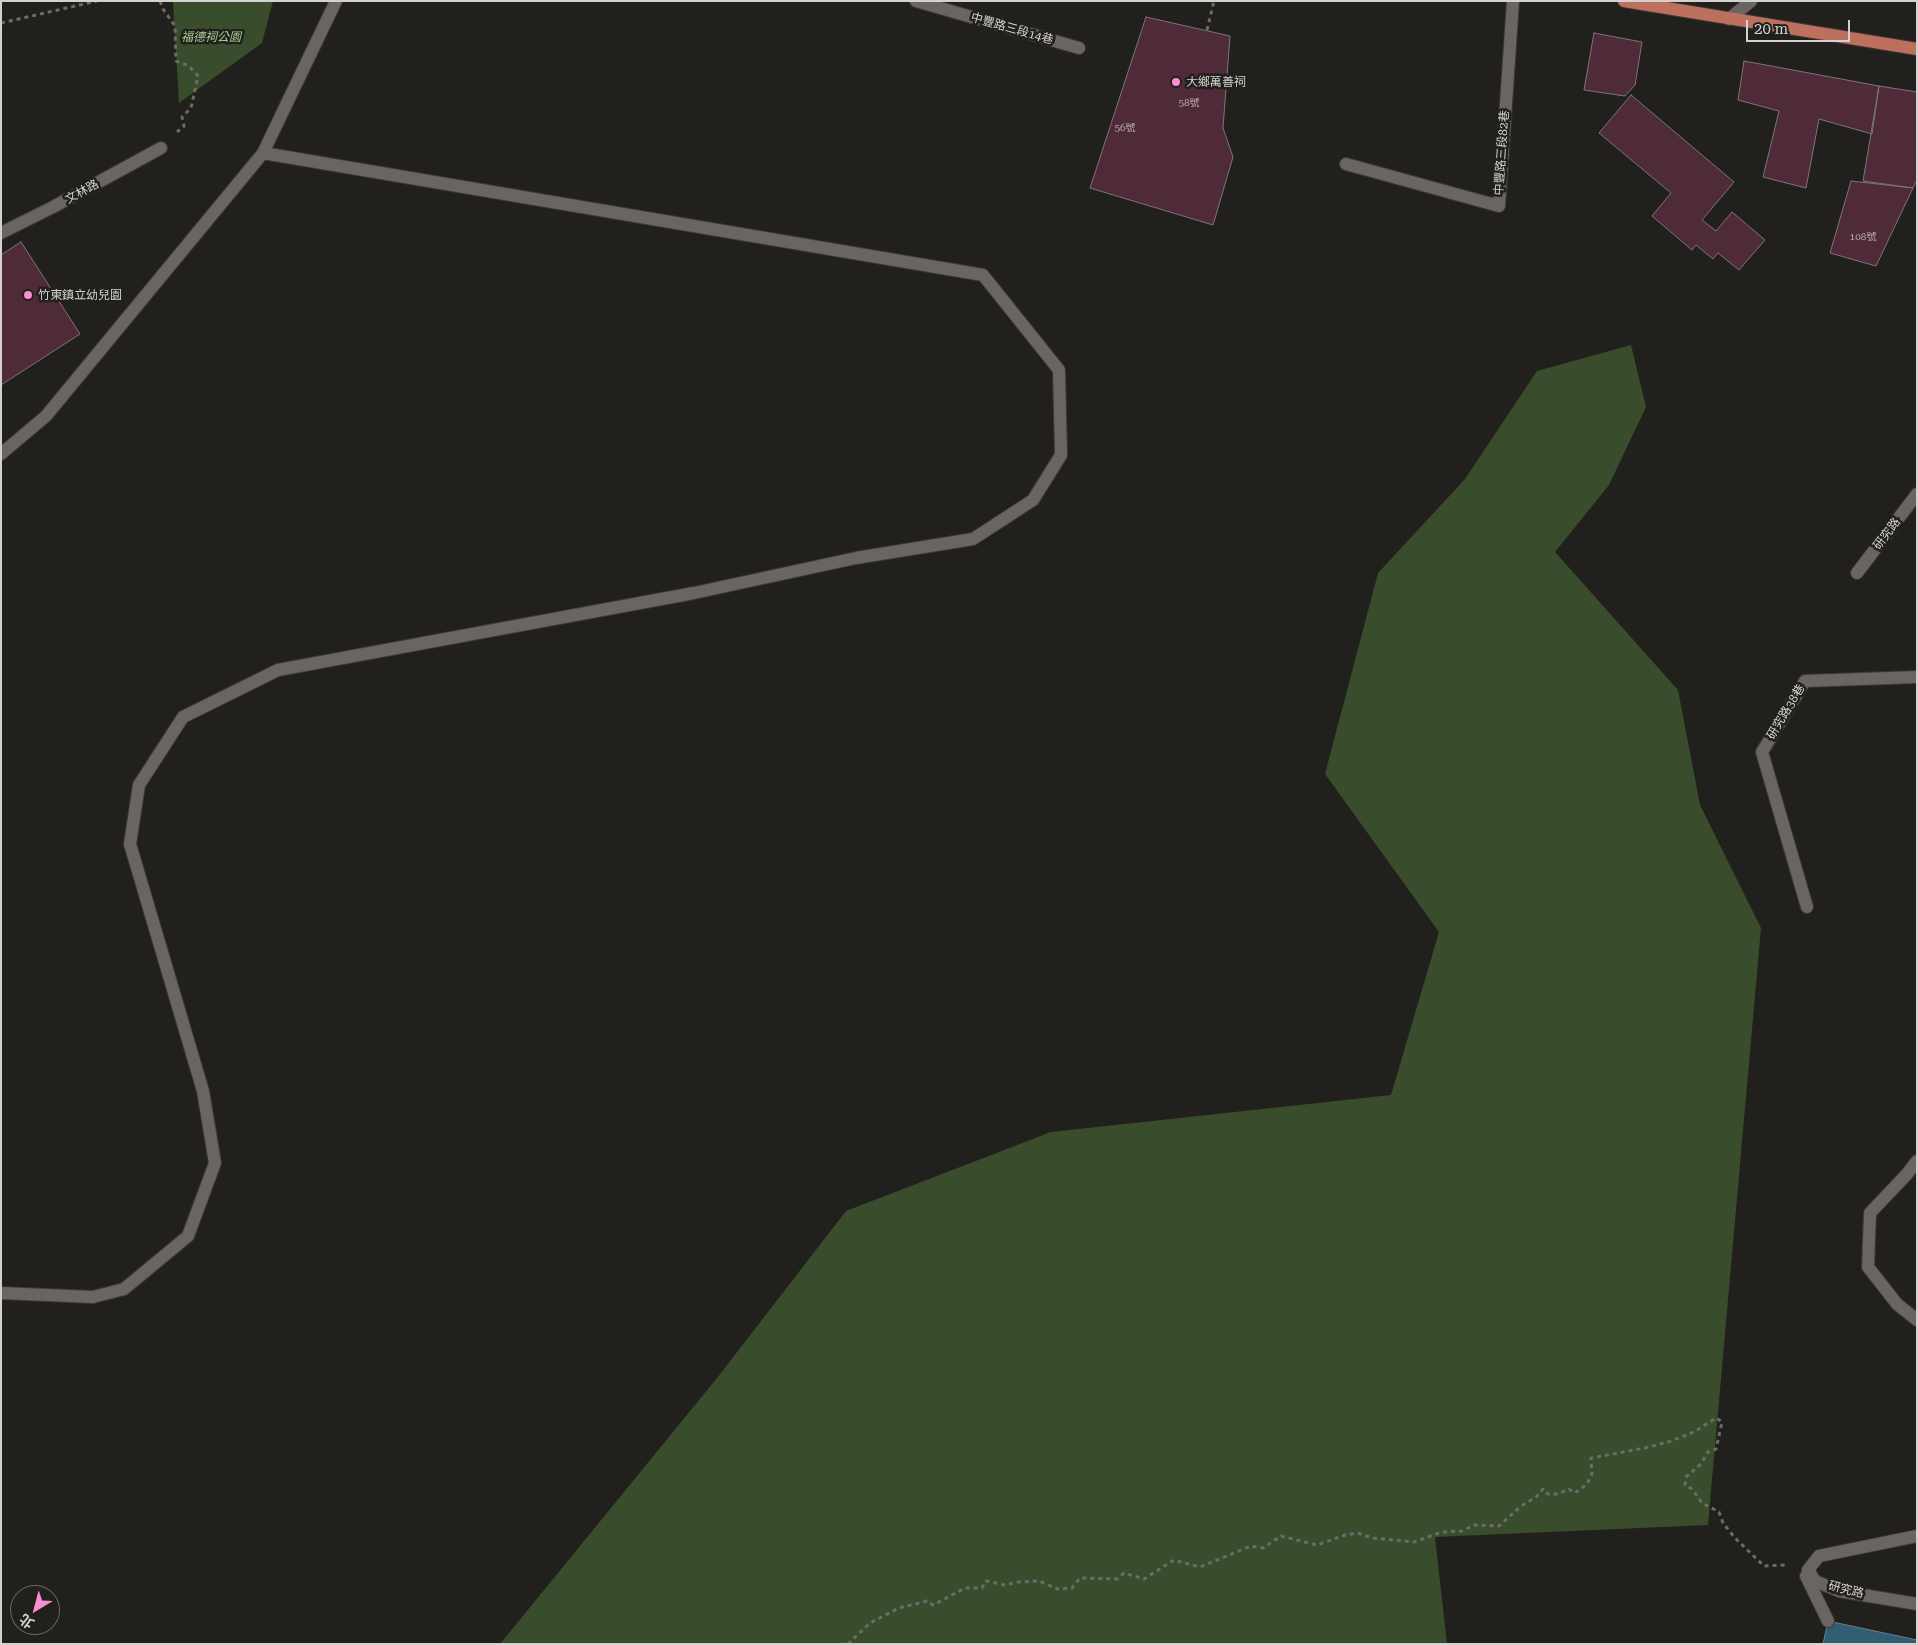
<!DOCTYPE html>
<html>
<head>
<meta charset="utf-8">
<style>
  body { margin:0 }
  #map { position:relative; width:1918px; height:1645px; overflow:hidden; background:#22201d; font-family:"Roboto Serif","Noto Sans TC",serif }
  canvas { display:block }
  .frame { position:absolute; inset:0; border:2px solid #d4d2d0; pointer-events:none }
  .north { position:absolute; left:10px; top:1585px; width:50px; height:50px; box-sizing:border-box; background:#22201d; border:1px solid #696765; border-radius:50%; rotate:217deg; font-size:14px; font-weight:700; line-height:20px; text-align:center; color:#d4d2d0 }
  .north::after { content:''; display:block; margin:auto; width:18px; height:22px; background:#f790ce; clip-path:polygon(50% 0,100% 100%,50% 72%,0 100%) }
  .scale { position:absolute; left:1746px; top:20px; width:104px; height:22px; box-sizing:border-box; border:2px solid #d4d2d0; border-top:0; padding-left:6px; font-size:15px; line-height:18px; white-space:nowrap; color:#d4d2d0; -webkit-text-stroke:4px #22201d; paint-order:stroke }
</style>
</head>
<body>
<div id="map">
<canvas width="1918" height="1645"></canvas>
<div class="frame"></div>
<div class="north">北</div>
<div class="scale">20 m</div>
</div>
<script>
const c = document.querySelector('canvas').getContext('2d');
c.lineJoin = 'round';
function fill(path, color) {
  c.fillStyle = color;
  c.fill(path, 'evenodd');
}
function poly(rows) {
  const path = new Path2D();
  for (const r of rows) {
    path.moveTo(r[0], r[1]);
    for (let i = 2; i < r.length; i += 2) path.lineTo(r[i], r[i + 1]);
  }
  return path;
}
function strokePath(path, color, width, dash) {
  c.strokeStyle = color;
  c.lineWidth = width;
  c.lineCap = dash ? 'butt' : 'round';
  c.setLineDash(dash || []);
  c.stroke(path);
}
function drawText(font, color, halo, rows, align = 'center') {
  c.font = font + ' "Roboto Serif","Noto Sans TC",serif';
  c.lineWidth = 5;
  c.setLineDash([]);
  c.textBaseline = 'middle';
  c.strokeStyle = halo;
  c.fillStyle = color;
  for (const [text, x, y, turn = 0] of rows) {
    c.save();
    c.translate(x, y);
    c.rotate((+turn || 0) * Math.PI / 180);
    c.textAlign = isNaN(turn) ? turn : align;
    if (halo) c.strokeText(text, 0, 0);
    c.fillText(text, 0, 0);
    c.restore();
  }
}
fill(poly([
  [173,1,273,1,262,43,179,103],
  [1631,345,1646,407,1609,485,1555,552,1678,690,1700,805,1761,928,1708,1525,1435,1537,1447,1644,500,1644,717,1378,846,1211,1051,1132,1391,1095,1439,932,1325,774,1378,573,1465,479,1537,371]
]), '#394c2b');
const water = poly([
  [1828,1621,1917,1640,1917,1644,1823,1644,1828,1621]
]);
fill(water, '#335d73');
strokePath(water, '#63808f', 1);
const building = poly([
  [1146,17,1230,36,1223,128,1233,157,1213,225,1090,188,1146,17],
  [1594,33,1642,42,1635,85,1625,96,1584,90,1594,33],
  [1744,61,1879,86,1872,134,1819,119,1806,188,1763,177,1779,111,1738,100,1744,61],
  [1879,86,1917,92,1917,180,1913,188,1863,181,1879,86],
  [1631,95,1734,182,1702,220,1716,231,1732,212,1765,240,1739,270,1718,253,1713,259,1696,245,1692,250,1652,216,1671,193,1599,133,1631,95],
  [1851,181,1913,188,1876,266,1830,253,1851,181],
  [21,242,80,334,1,385,1,255,21,242]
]);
fill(building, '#4f2a39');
strokePath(building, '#7b7678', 1);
const minor = poly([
  [916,1,1079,48],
  [1729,19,1751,1],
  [1346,164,1499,206,1513,1],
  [1,233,53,207,161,148],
  [1,454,46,416,263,153,336,1],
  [1857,573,1917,494],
  [1807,907,1762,752,1805,681,1917,677],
  [1917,1161,1907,1174,1870,1213,1868,1267,1897,1304,1917,1320],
  [1,1293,93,1297,124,1289,188,1236,215,1163,203,1091,130,844,139,785,183,717,278,670,694,593,856,558,973,539,1033,500,1061,455,1059,370,983,275,263,153],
  [1917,1536,1819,1556,1808,1570,1815,1581,1839,1591,1917,1604],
  [1806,1576,1828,1621]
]);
const major = poly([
  [1624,1,1917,49]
]);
strokePath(minor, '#3c3a38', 14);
strokePath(major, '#3c3a38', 14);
strokePath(poly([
  [160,1,163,9,175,26,176,61,189,66,198,76,191,108,182,117,184,126,177,132],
  [1,23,97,1],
  [1207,30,1214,1],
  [848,1644,870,1623,899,1608,927,1601,933,1605,965,1588,982,1588,986,1581,1005,1585,1018,1582,1039,1581,1058,1589,1072,1588,1080,1578,1117,1579,1124,1573,1144,1579,1174,1560,1200,1567,1251,1546,1263,1548,1281,1536,1317,1545,1345,1535,1358,1533,1372,1538,1414,1542,1442,1532,1462,1531,1474,1525,1499,1526,1521,1506,1536,1497,1543,1489,1548,1494,1558,1494,1569,1489,1575,1493,1587,1484,1592,1474,1591,1458,1645,1448,1671,1441,1694,1432,1716,1418,1722,1422,1716,1449,1708,1452,1701,1464,1686,1477,1685,1485,1692,1489,1702,1503,1719,1512,1723,1523,1735,1538,1764,1566,1785,1565]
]), '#6d6b68', 3, [4, 4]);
strokePath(minor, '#686562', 12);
strokePath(major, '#bd705e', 12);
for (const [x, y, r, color] of [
  [1176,82,5,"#f790ce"],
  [28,295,5,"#f790ce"]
]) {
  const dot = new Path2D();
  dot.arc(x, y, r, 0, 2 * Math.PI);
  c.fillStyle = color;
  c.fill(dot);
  strokePath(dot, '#22201d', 2);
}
drawText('10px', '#b3a8aa', null, [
  ["58號",1189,103],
  ["56號",1125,128],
  ["108號",1863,237]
]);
drawText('12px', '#d4d2d0', '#22201d', [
  ["中豐路三段14巷",1012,29,16],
  ["中豐路三段82巷",1502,153,-86],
  ["文林路",82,192,-29],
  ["研究路",1887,534,-53],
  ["研究路38巷",1786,712,-59],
  ["研究路",1846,1590,14]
]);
drawText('italic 12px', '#aacd91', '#22201d', [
  ["福德祠公園",211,37]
]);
drawText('12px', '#d4d2d0', '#22201d', [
  ["大鄉萬善祠",1186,82],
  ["竹東鎮立幼兒園",38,295]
], 'left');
</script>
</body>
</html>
